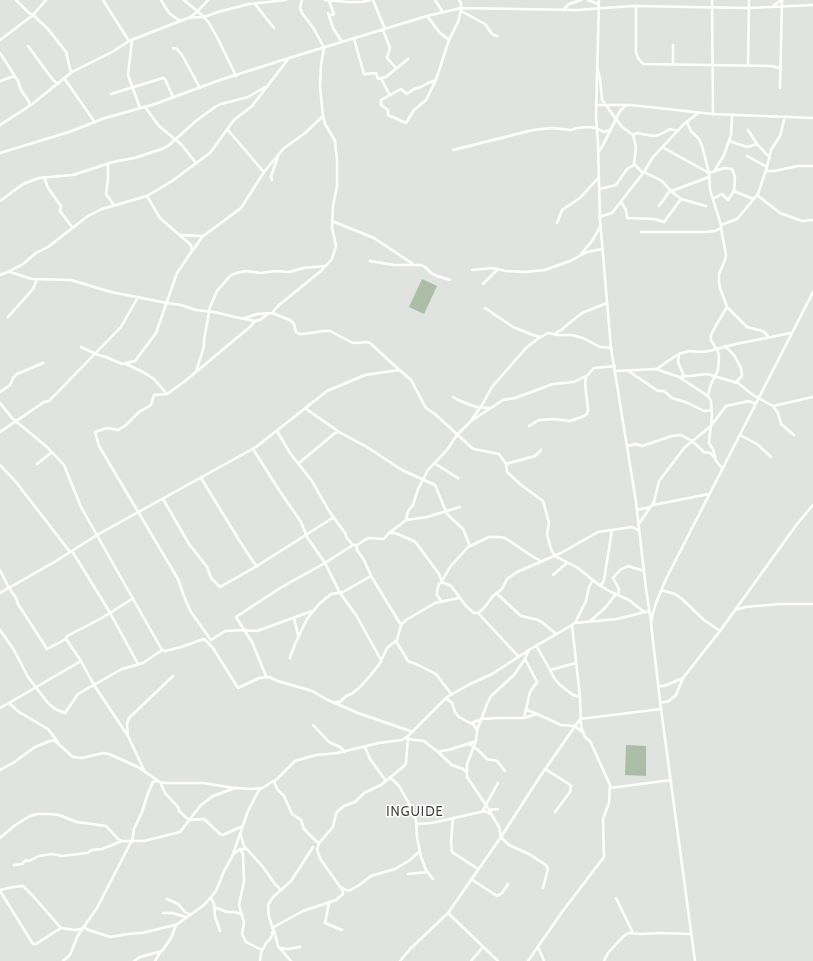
<!DOCTYPE html>
<html>
<head>
<meta charset="utf-8">
<style>
  body { margin:0 }
  canvas { display:block; background:#e1e3e0 }
</style>
</head>
<body>
<canvas width="813" height="961"></canvas>
<script>
const c = document.querySelector('canvas').getContext('2d');
c.lineJoin = 'round';
function fill(path, color) {
  c.fillStyle = color;
  c.fill(path, 'evenodd');
}
function poly(rows) {
  const path = new Path2D();
  for (const r of rows) {
    path.moveTo(r[0], r[1]);
    for (let i = 2; i < r.length; i += 2) path.lineTo(r[i], r[i + 1]);
  }
  return path;
}
function strokePath(path, color, width, dash) {
  c.strokeStyle = color;
  c.lineWidth = width;
  c.lineCap = dash ? 'butt' : 'round';
  c.setLineDash(dash || []);
  c.stroke(path);
}
function drawText(font, color, halo, rows, align = 'center') {
  c.font = font + ' Cabin,sans-serif';
  c.lineWidth = 3;
  c.setLineDash([]);
  c.textBaseline = 'middle';
  c.strokeStyle = halo;
  c.fillStyle = color;
  for (const [text, x, y, turn = 0] of rows) {
    c.save();
    c.translate(x, y);
    c.rotate((+turn || 0) * Math.PI / 180);
    c.textAlign = isNaN(turn) ? turn : align;
    if (halo) c.strokeText(text, 0, 0);
    c.fillText(text, 0, 0);
    c.restore();
  }
}
fill(poly([
  [422,279,437,286,424,314,409,307],
  [626,745,646,746,646,776,625,775]
]), '#acbea6');
strokePath(poly([
  [16,0,29,13,33,15,48,29,66,52,71,73],
  [103,0,129,41],
  [161,0,169,13,180,21],
  [184,0,203,16,209,23,218,39,236,76],
  [325,0,348,2,362,2,370,0],
  [373,0,385,29],
  [435,0,443,12],
  [588,0,598,4],
  [599,0,596,117,598,143,600,220,611,348,636,502,646,589,651,621],
  [712,0,713,114,813,118],
  [255,4,274,28],
  [636,6,636,52,638,58,643,64,772,66,779,68,781,70],
  [772,7,781,0],
  [564,9,569,4,581,0],
  [461,11,485,24,492,34,497,36],
  [328,13,333,28,342,42],
  [329,16,334,14,329,1],
  [427,16,440,33,449,40],
  [189,18,197,12,208,0],
  [383,30,390,48,387,58,396,68],
  [354,39,364,74,376,73,378,79,386,77,408,59],
  [0,40,33,15,46,0],
  [132,40,128,75,140,108],
  [28,46,53,80,58,84],
  [173,48,177,49,182,55,200,88],
  [0,53,18,81,21,90,28,100,30,105],
  [673,65,673,45],
  [748,65,749,0],
  [598,71,600,78,602,100,622,127,633,135,636,147,634,164,643,173],
  [64,78,94,121],
  [381,78,389,94],
  [436,80,428,83,421,87,414,89,407,94,401,89,399,90,381,100,381,105,388,110,388,115,406,123,414,110,426,100,436,80,449,40,458,22,461,11,461,3,459,0],
  [0,81,14,76],
  [780,88,782,0],
  [111,94,163,78,165,79,173,97],
  [596,105,630,105,713,114],
  [145,107,159,126,181,144,196,163],
  [687,122,691,131,699,139,702,146,709,173,710,190,721,225],
  [0,125,31,105,72,72,112,52,129,41,188,18,200,17,204,17,218,12,249,4,286,0],
  [227,129,263,171],
  [748,130,757,144,770,158],
  [633,135,637,133,653,136,659,135,670,129,678,131],
  [729,141,747,147,757,144],
  [662,147,709,173,724,168,732,169,735,177,734,191,728,200,722,194,714,198],
  [453,150,533,130,552,128,571,130,577,128,590,127,596,128,604,132,610,130],
  [599,151,603,145,620,111,625,106],
  [0,153,69,132,105,118,155,104,220,80,289,58,427,16,461,8,576,10,633,6,749,8,813,5],
  [108,164,108,179,106,194,114,205],
  [767,167,771,150,780,136,785,117],
  [715,170,724,155,731,135,732,115],
  [766,171,774,171,798,166,813,166],
  [644,172,662,181,671,191,681,199,706,206],
  [44,177,48,188,61,206,60,211,72,227],
  [272,180,271,176,278,157],
  [600,189,616,185,627,169,634,165],
  [734,191,753,199],
  [757,195,780,213,802,221,813,220],
  [0,201,23,184,39,178,73,175,113,162,134,158,162,149,168,146,196,121,215,107,221,104,248,97,265,87],
  [621,202,626,210,627,218,654,219,664,222,681,199],
  [659,206,669,192,709,177],
  [599,217,612,213,644,172,653,157,684,124,698,113],
  [332,221,374,238,413,264],
  [557,223,562,210,580,198,599,177],
  [721,228,726,255,725,260,719,274,719,281,720,288,727,307,747,327,763,331,769,337],
  [641,232,704,232,715,231,721,228,721,225,737,219,758,194,767,167,747,156],
  [181,235,202,236],
  [193,250,202,237,241,208,264,172,284,148,304,134,323,116],
  [581,254,592,241,600,227],
  [370,261,394,265,421,265,425,267,431,273,437,276,450,280],
  [472,270,493,268,506,271,525,272,545,270,570,261,587,252,602,249],
  [10,272,32,279,71,280,111,292,167,303,181,305,196,310,214,312,235,317,255,321,260,320,269,313],
  [0,275,10,271,23,264,36,253,48,247,88,216,102,209,147,196,172,181,210,153,234,120,252,106,289,58],
  [483,284,497,270],
  [485,308,513,327,533,335,541,337,548,333,558,335,572,335,583,338,600,347,611,348],
  [272,313,279,305,321,271,332,259,336,246,332,227,333,206,337,186,337,161,335,141,325,124,323,116,320,87,321,65,324,48,322,44,314,29,302,13,300,8,302,0],
  [8,317,33,289,36,282,36,279],
  [245,318,257,314,272,313,290,320,294,324,296,332,300,334,304,334,323,331,330,331,353,343,358,343,365,342,370,343,395,366,411,380,426,408,435,414,471,447,474,449,499,454,506,464,535,456,541,450],
  [554,334,561,330,582,313,607,303],
  [725,346,734,355,741,368,742,376,735,383],
  [81,347,98,355,106,357,122,364,135,361,156,333,177,273,192,251,191,245,160,218,147,196],
  [126,364,143,372,154,379,167,394],
  [657,369,668,361,679,354],
  [616,371,656,369,679,377,708,396,711,401,712,415,709,443,713,449,716,461,723,469],
  [196,372,204,346,204,340,210,307,217,291,230,276,236,273,246,271,261,273,276,271,289,272,304,268,325,266],
  [630,372,658,391,664,391,672,398,688,403,704,411,712,410],
  [684,376,678,362,679,354,689,351,702,352,709,351,736,344,791,333],
  [680,377,707,374,738,383,753,395,773,406,813,397],
  [0,392,10,385,13,378,17,374,43,363],
  [708,395,711,384,718,370,719,357,718,352,711,340,711,335,715,327,727,307],
  [453,397,458,400,476,407,490,408],
  [0,403,12,418,47,447,64,465,81,507,162,650,143,663,122,669,78,694,65,713,55,709,48,703,28,677,14,650,0,630],
  [773,406,778,413,781,424,794,435],
  [305,408,339,432],
  [472,419,482,405,492,387,526,348,540,337],
  [529,426,539,420,554,419,570,421,584,416,587,414,588,410,585,383,586,377,594,368,615,366],
  [277,431,290,453,312,481,329,511,345,533,347,538,353,545,357,545,368,538,384,539,389,533,406,520,408,511,413,505,418,489,428,470,447,450,457,435,471,421,503,400,515,398,553,384,574,382,588,375],
  [0,432,44,402,49,401,121,327,138,297],
  [740,435,757,444,771,457],
  [627,446,636,444,642,446,672,436,681,435,692,441,704,452,710,453,714,457],
  [253,449,279,490,301,522,307,537,325,563,340,593,356,615,381,660],
  [299,463,335,433,339,432,367,447,402,470,435,485,447,514,463,529,470,546],
  [434,463,458,478],
  [37,464,52,452],
  [506,464,507,472,520,484,543,501,549,523,547,534,551,549,555,556,578,568,599,585,611,592,629,600,644,612],
  [0,465,16,482,70,552],
  [201,478,239,540,254,563,257,566],
  [163,499,189,544,207,567,211,578,220,587,257,566,334,517],
  [653,505,709,494],
  [637,510,650,507],
  [406,520,427,517,460,507],
  [638,525,654,502,659,481,685,447,711,426,726,406,749,401,756,404],
  [389,533,395,533,414,541,417,544,439,574,442,582,451,586,466,606,474,613,478,613,519,657],
  [72,551,109,611,138,664],
  [0,570,9,588,16,598,18,604,47,649,66,639],
  [553,575,567,563],
  [371,576,401,625],
  [442,581,450,567,468,547,489,537,499,537,505,538,535,558,541,561],
  [599,585,602,584,604,580,612,530],
  [661,590,675,594,682,599,704,620,720,631],
  [0,593,56,561,97,535,256,447,327,391,365,375,399,370],
  [496,593,521,616,538,620,543,623,555,633],
  [618,595,619,589,613,578,620,570,628,566,644,571],
  [442,602,437,595,437,591,439,584,442,582],
  [735,610,745,607,781,604,813,604],
  [478,613,484,608,493,596,502,589,507,579,517,572,561,553,598,532,632,527,638,530],
  [294,618,298,635],
  [589,622,605,608,616,594],
  [575,623,586,601,589,587,593,580],
  [211,640,191,612,185,599,178,579,99,446,95,432,107,428,118,430,126,425,139,412,151,405,154,395,167,394,184,382,251,326,255,321],
  [211,640,225,631,243,630,257,631,312,611],
  [396,641,408,661,418,665,436,674,452,695],
  [536,645,550,670,576,663],
  [162,650,165,651,181,647,204,639,213,648,238,688,259,678,269,677,278,681,312,691,328,700,358,713,413,732],
  [290,658,295,644,307,619,319,604,331,594,343,592,371,576,364,560,357,550,356,545],
  [81,661,66,639,67,636,102,618,132,599],
  [550,670,554,678,560,685,573,695,580,697],
  [266,676,252,642,236,617,280,588,325,563,353,545],
  [658,686,664,686,683,678],
  [446,698,452,703,455,712,459,717,474,725,477,730,476,741,467,764,467,777,486,805,499,827,501,837,509,845,529,854,546,865,548,869,543,888],
  [336,702,340,702,346,696,351,694,359,688,370,676,380,663,387,648,397,640,401,625,406,620,435,603,459,598],
  [9,703,81,661,94,685,128,736],
  [660,703,669,701,676,695,683,678,720,631,797,524,813,505],
  [0,708,9,703,19,712,48,729,58,742],
  [527,710,537,714],
  [524,718,530,692,537,682,525,659,529,650],
  [471,723,482,719,498,718,524,718,537,714,561,725,575,726,582,732],
  [313,725,329,742,340,747,345,752],
  [477,730,487,704,491,696,514,675,525,659],
  [408,739,424,741,438,752,452,749,476,741],
  [469,744,477,749,487,759,497,761,505,771],
  [365,747,370,759,386,781],
  [438,752,452,765,463,769,466,772],
  [545,769,569,784,571,786,570,792,555,812],
  [0,770,13,763,35,747,50,741,54,740,73,757,82,758,103,753,109,754,138,767,160,782,166,783,203,783,234,788],
  [145,772,128,736,127,724,129,718,173,676],
  [389,778,393,780,399,786,411,807,416,821,417,837,421,857,426,870,433,879],
  [274,781,277,789,284,796,292,814,301,820,304,829,316,841,319,843],
  [160,782,165,793,178,807,179,811,189,820,204,819,220,834,223,835,243,826],
  [610,788,671,780],
  [489,810,498,809],
  [482,812,498,783],
  [453,818,451,841,452,852,478,869],
  [417,824,432,823,485,811,490,814],
  [241,836,244,846,263,867,275,884,281,890,291,881,313,847],
  [0,838,14,826,30,816,37,814,50,814,59,815,77,822,106,826,118,839,122,841,144,841,180,832,201,805,213,796,235,788,252,789,260,788],
  [132,842,134,829,142,812,148,793,153,782,157,781],
  [240,849,243,854,244,881,239,905,244,923,242,934,246,942,262,950],
  [234,854,240,849,245,849],
  [14,865,22,864,26,860,29,861,39,856,52,854,62,856,87,853,92,850,102,849,122,841],
  [408,874,427,872],
  [471,879,497,896,502,893,508,884],
  [341,887,348,891,358,886,371,876,395,869,410,860,419,852],
  [0,890,13,887,23,886,33,896,61,928,75,930,80,929,83,928,97,908,131,842],
  [281,890,273,897,268,905,269,917,275,934,278,946,291,961],
  [0,891,33,944,36,944,61,928],
  [211,898,214,904,215,916,220,931],
  [616,898,633,933],
  [167,899,178,904,185,912,189,914],
  [329,903,325,923,342,930],
  [214,907,227,912,234,912,242,914],
  [163,913,172,913,186,917],
  [84,926,86,929,110,937,128,934,142,933,175,925],
  [272,928,303,911,336,900,343,894,343,891,321,860,317,850,319,843,333,827,336,814,338,811,344,806,355,802,364,793,381,785,404,766,406,763,408,737],
  [538,947,544,961],
  [279,948,287,949,300,947],
  [63,961,70,955,77,937,82,929],
  [134,961,140,957,162,951,171,938,176,925,204,905,211,897,216,891,224,871,232,857,248,811,259,790,277,779,295,761,316,755,337,753,379,743,402,740,408,736,447,697,470,684,492,674,529,650,572,625,575,623,617,619,649,611],
  [155,961,161,951],
  [260,961,261,953,266,943,271,938,273,930],
  [400,961,410,949,448,913],
  [471,961,483,947],
  [498,961,448,913,501,837,539,778,580,719,661,709],
  [528,961,562,912,604,857,603,819,609,803,610,785,590,741,585,737,581,726,580,697,572,625],
  [604,961,608,953,617,943,625,935,629,933,641,934,659,933,691,934],
  [695,961,661,709,651,624,653,613,656,603,666,579,813,292]
]), '#fff', 2.5);
c.letterSpacing = '1px';
drawText('13px', '#3e3f3d', '#fff', [
  ["INGUIDE",415,812]
]);
c.letterSpacing = '0px';
</script>
</body>
</html>
